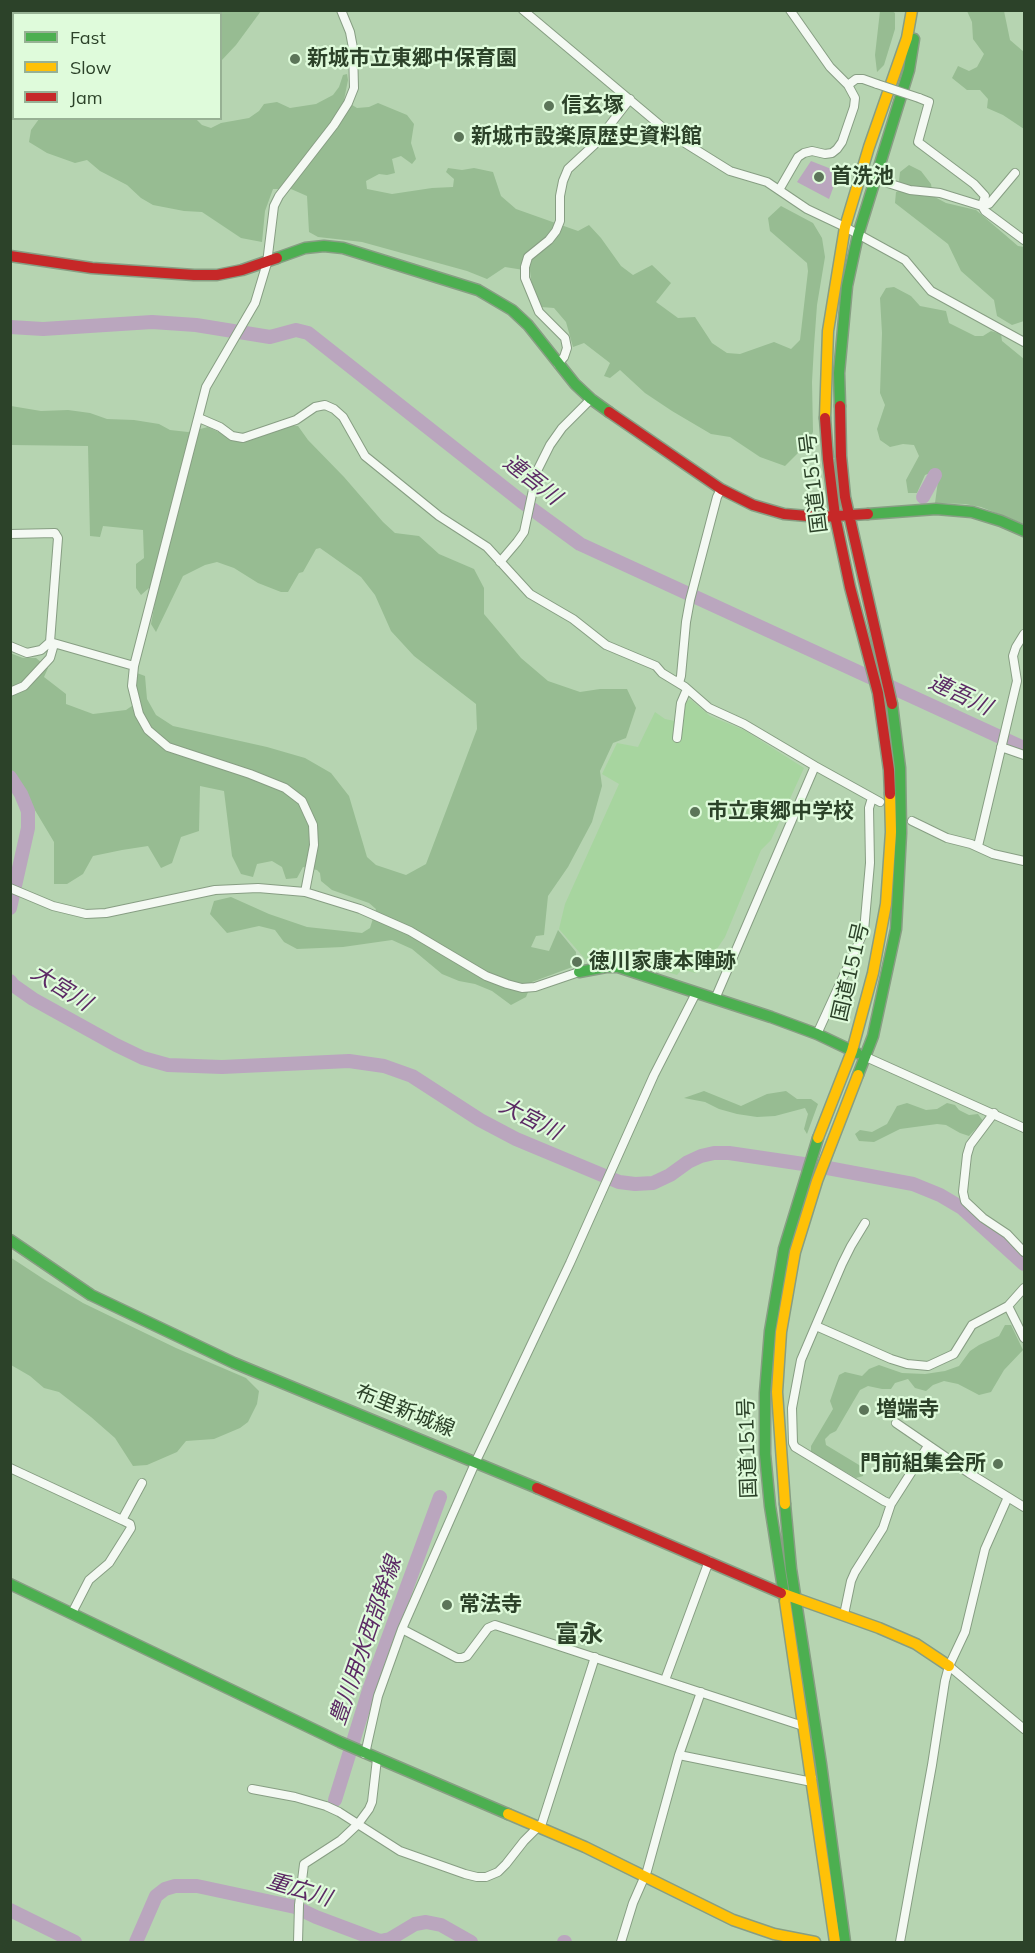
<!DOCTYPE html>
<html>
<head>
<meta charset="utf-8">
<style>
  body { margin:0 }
  #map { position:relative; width:1035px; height:1953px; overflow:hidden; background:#b6d4b1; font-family:Mulish,sans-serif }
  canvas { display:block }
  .frame { position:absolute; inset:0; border:12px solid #2c4229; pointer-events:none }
  .legend { position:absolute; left:12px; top:12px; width:210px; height:108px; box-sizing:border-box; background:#dffbdb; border:2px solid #97b194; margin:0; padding:8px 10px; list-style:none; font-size:18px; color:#2c4229 }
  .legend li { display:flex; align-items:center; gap:12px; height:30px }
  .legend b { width:30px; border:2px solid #97b194 }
</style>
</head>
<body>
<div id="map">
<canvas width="1035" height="1953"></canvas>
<div class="frame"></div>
<ul class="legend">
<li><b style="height:8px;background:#4caf50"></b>Fast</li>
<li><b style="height:8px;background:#ffc107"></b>Slow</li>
<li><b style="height:8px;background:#c62828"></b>Jam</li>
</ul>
</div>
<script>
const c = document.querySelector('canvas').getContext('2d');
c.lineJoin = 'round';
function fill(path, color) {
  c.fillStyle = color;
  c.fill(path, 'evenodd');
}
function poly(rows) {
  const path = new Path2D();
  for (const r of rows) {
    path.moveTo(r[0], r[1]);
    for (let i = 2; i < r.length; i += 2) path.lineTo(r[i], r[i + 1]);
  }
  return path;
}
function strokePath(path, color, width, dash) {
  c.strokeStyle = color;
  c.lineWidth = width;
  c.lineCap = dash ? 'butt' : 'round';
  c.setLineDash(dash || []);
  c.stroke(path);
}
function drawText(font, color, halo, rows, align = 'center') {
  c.font = font + ' Mulish,"Noto Sans JP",sans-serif';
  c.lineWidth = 4.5;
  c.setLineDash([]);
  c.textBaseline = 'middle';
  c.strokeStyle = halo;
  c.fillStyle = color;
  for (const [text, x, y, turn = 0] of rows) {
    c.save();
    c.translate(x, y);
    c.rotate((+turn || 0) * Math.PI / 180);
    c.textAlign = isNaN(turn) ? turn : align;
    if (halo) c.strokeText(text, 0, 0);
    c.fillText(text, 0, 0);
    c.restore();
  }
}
fill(poly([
  [690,699,710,716,744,730,804,768,771,840,761,850,725,937,704,968,695,973,682,969,677,975,628,960,616,958,586,960,559,929,565,904,619,784,602,774,617,743,638,747,655,712,665,719,680,722,683,705]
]), '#a7d59f');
fill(poly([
  [10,11,11,10,261,11,236,45,221,61,220,14,14,14,13,47,11,45],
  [880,11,892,11,895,13,895,29,884,65,877,72,875,55],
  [967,11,1004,11,1010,40,1024,52,1024,129,1003,115,987,108,988,99,980,90,967,90,952,78,958,66,969,71,977,67,984,54,973,39,972,22],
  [347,74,348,80,344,100,357,108,369,107,378,103,407,115,414,124,411,143,416,159,412,164,401,156,392,159,395,173,387,175,379,174,366,181,367,189,392,194,432,188,453,187,454,179,446,172,448,168,462,170,474,168,493,172,501,196,516,209,578,231,589,225,601,238,621,266,633,275,652,265,671,283,656,302,678,318,695,317,712,343,727,353,740,354,774,342,791,349,800,340,808,271,807,263,770,231,768,218,781,206,813,223,822,238,825,257,817,305,814,346,812,382,813,432,807,444,785,466,760,457,730,437,711,434,672,411,645,393,620,370,610,378,604,376,610,363,584,343,573,347,566,322,554,308,541,307,532,287,530,271,505,267,487,279,467,271,362,242,318,237,309,232,307,196,291,189,273,189,265,211,262,242,241,238,202,212,184,211,153,205,141,198,127,185,100,171,87,160,75,163,47,153,29,142,31,130,39,119,196,119,202,125,211,128,221,123,249,118,259,111,264,104,277,102,290,108,316,104,333,95,339,87,343,75],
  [909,165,921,171,931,184,933,196,946,203,976,210,1018,246,1024,247,1024,321,1012,325,997,316,994,300,961,271,948,244,895,203,896,192,902,189,899,181,900,172],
  [894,287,911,296,920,306,946,311,949,323,975,336,983,336,991,331,1001,334,1002,341,1024,359,1024,524,981,507,965,504,935,503,938,481,935,471,925,475,917,493,908,493,906,480,919,456,914,445,903,444,890,447,880,440,877,429,885,405,880,393,882,333,880,298,886,288],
  [11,406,41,411,68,410,90,413,107,419,134,420,159,424,170,430,188,432,208,427,231,438,284,426,298,426,308,440,344,477,383,522,395,533,419,536,439,554,474,569,484,588,484,614,521,658,548,681,580,692,600,689,627,689,636,708,626,738,613,743,600,771,602,786,592,822,568,867,548,896,544,935,536,936,531,947,549,951,558,930,576,952,575,966,532,982,526,997,511,1005,492,991,475,984,459,981,442,974,412,949,392,940,343,947,297,949,284,942,275,930,259,926,227,933,210,914,214,901,231,897,269,914,307,927,362,933,370,928,376,909,369,903,332,890,321,881,320,873,317,870,303,867,297,878,286,879,282,867,272,861,257,864,253,877,241,874,232,856,224,791,200,786,199,831,181,837,172,863,161,868,148,846,122,850,93,856,83,874,67,884,54,884,54,842,11,770,10,653,23,658,36,658,48,668,44,677,66,694,66,704,93,714,126,710,139,701,136,684,137,673,145,676,147,699,156,715,173,726,267,747,305,758,331,773,349,796,367,857,376,865,406,875,426,864,477,729,476,704,414,656,391,631,375,595,361,577,320,548,316,549,303,572,299,573,288,592,281,592,258,583,234,568,217,562,205,565,183,576,156,632,151,624,157,592,149,588,141,595,136,588,136,564,144,558,143,530,103,526,100,537,90,536,88,446,11,445],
  [704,1091,741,1106,767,1094,786,1091,797,1099,811,1099,818,1104,807,1134,804,1129,808,1114,805,1108,775,1116,757,1117,737,1114,719,1109,705,1102,684,1098],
  [907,1103,926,1110,937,1109,947,1103,955,1105,959,1110,969,1115,978,1114,983,1121,969,1136,960,1133,946,1125,937,1124,900,1129,874,1142,859,1141,855,1134,860,1130,872,1132,887,1124,897,1106],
  [10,1257,45,1280,83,1303,176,1348,246,1378,259,1391,257,1404,248,1422,240,1428,214,1439,186,1441,177,1452,147,1465,133,1466,115,1438,91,1417,59,1392,44,1388,30,1376,11,1365],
  [1005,1325,1011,1325,1023,1350,1004,1370,991,1392,979,1395,958,1384,944,1381,933,1385,926,1391,915,1388,908,1379,895,1383,891,1389,882,1389,868,1386,860,1390,836,1431,830,1434,825,1439,826,1445,864,1468,863,1476,856,1478,811,1452,811,1446,833,1409,830,1401,839,1375,845,1372,862,1376,869,1369,879,1365,902,1373,925,1374,945,1371,959,1366,970,1351,979,1345,999,1336]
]), '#97bc92');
fill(poly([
  [811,161,839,172,829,199,797,182]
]), '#baa6be');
strokePath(poly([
  [10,327,43,329,152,322,196,325,270,337,296,330,308,333,521,501,580,544,1024,748],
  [923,497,935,475],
  [10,777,21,794,28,811,28,828,10,908],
  [10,981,13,985,33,999,116,1045,143,1058,168,1065,222,1067,349,1061,384,1066,412,1076,480,1120,516,1139,619,1182,635,1184,653,1183,670,1175,688,1162,701,1156,714,1153,729,1153,817,1166,913,1184,940,1195,962,1208,1024,1264],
  [335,1800,369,1690,440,1497],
  [10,1910,75,1942],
  [136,1942,156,1896,165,1889,175,1886,197,1886,295,1907,316,1917,380,1941,390,1939,415,1924,426,1922,441,1925,471,1942],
  [564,1942,565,1942]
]), '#baa6be', 14);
const street = poly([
  [523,10,661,126,685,143,730,171,767,182,807,209,845,227,905,260,931,291,1024,342],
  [848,85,856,79,863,79,877,84],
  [919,98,929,102,918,142,974,184,985,196,982,206,985,211,1024,240],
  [875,179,910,190,940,193,982,206,989,204,1015,173],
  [779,190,798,157,804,153,812,151,825,154,832,153,837,149,842,142,854,107,855,98,848,85,830,67,790,10],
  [558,364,564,357,567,348,565,338,539,312,525,278,525,267,528,257,549,240,556,231,560,221,560,196,563,181,568,169,595,144,630,99],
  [199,418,220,427,232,436,243,438,296,420,315,407,325,405,334,409,343,417,365,456,439,516,487,547,530,594,573,619,606,645,656,666,662,673,685,687,709,708,744,724,815,766,880,802],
  [10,534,55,533,58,538,50,642,134,666],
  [500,562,517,542,524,532,537,471,550,445,562,428,591,399],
  [10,646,27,653,41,650,50,642],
  [679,683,681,676,686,622,690,600,717,497,721,489],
  [10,692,24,686,50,658,54,644],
  [677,738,681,703,687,689],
  [1001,747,1024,755],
  [912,821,947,838,971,844,993,854,1024,861],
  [978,846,1017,681,1013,656,1016,647,1024,634],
  [10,888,53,906,86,914,106,913,215,890,258,888,305,892,360,909,410,931,486,976,507,984,522,988,535,987,579,972],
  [305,892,314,845,313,825,302,801,285,788,250,774,168,747,148,730,139,714,132,686,134,666,206,387,255,303,267,263,274,206,279,196,334,125,348,103,354,88,353,48,350,32,341,10],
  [715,999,815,766],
  [817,1034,864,931,870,863,869,808,872,798],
  [866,1057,1024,1128],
  [994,1113,970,1145,967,1155,963,1192,965,1201,983,1218,1007,1234,1024,1252],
  [865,1223,851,1246,842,1264,801,1360,792,1408,793,1443,795,1447,884,1501,891,1504],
  [1008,1306,1024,1338],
  [816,1326,891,1359,907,1364,928,1366,954,1354,972,1325,1008,1306,1024,1288],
  [896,1423,969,1473,1024,1507],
  [10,1468,122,1520],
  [72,1613,89,1580,109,1563,131,1528,130,1524,122,1520,142,1483],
  [842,1615,845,1610,851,1581,855,1572,883,1528,891,1504,928,1446],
  [402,1629,457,1658,462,1658,467,1656,488,1628,495,1625,803,1726],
  [949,1666,1024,1729],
  [665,1680,709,1561],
  [365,1754,378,1696,402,1629,476,1461,570,1263,654,1075,696,993],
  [679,1755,807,1781,812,1778],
  [252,1789,295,1797,326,1806,339,1812,400,1851,465,1874,477,1877,486,1877,498,1872,506,1864,524,1841,542,1823,595,1657],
  [298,1942,299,1905,304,1864,341,1840,358,1824,369,1809,372,1802,377,1759],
  [621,1942,633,1903,647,1871,679,1755,701,1692],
  [900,1942,932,1765,945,1681,949,1666,965,1632,985,1549,1008,1497]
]);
const fast = poly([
  [277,258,305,248,324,246,343,248,478,290,512,310,528,325,575,384,591,399,609,412],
  [840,406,839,373,847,286,858,235,909,70,914,39],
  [868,514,936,509,972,512,1001,521,1024,531],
  [579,972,606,967,618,967,771,1017,817,1034,857,1053],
  [858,1075,873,1036,896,929,901,833,900,768,892,704],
  [10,1240,91,1295,234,1363,537,1488],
  [785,1504,791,1569,821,1764,845,1942],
  [10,1584,340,1742,508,1814],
  [785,1601,770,1506,765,1454,765,1393,770,1331,784,1249,818,1138]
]);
const slow = poly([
  [825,418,828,331,845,227,869,147,907,38,912,10],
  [818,1138,852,1051,873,973,886,904,891,832,890,794],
  [785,1504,777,1392,781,1332,795,1252,817,1181,858,1075],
  [781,1593,879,1628,916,1644,949,1666],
  [785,1601,835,1942],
  [508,1814,585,1847,733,1920,774,1934,815,1942]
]);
const jam = poly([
  [10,256,92,268,194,275,217,275,242,270,277,258],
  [840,406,841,456,845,497,892,704],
  [609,412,721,489,753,505,784,514,819,517,868,514],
  [825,418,828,459,835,516,850,587,878,693,889,770,890,794],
  [537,1488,781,1593]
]);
strokePath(street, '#879e83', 10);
strokePath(fast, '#879e83', 13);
strokePath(slow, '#879e83', 13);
strokePath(jam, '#879e83', 13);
strokePath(street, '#f4f9f3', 8);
strokePath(fast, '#4caf50', 10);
strokePath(slow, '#ffc107', 10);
strokePath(jam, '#c62828', 10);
const streetBridge = poly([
  [877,84,919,98]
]);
strokePath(streetBridge, '#879e83', 10, []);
strokePath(streetBridge, '#f4f9f3', 8);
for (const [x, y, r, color] of [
  [295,59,6,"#5c7559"],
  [549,106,6,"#5c7559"],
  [459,137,6,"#5c7559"],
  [819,177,6,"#5c7559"],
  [695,812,6,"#5c7559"],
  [577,962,6,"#5c7559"],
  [864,1410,6,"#5c7559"],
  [998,1464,6,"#5c7559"],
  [447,1605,6,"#5c7559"]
]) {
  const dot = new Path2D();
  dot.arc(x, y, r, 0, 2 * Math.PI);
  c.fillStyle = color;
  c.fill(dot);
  strokePath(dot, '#dffbdb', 2);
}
drawText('bold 21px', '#2c4229', '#dffbdb', [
  ["新城市立東郷中保育園",307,59],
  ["信玄塚",561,106],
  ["新城市設楽原歴史資料館",471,137],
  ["首洗池",831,177],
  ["市立東郷中学校",707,812],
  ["徳川家康本陣跡",589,962],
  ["増端寺",876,1410],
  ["門前組集会所",986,1464,"right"],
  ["常法寺",459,1605]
], 'left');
drawText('21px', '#2c4229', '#dffbdb', [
  ["国道151号",814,483,-97],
  ["国道151号",851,972,-77],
  ["布里新城線",405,1411,22],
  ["国道151号",748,1448,-92]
]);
drawText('italic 22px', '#5c2a65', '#dffbdb', [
  ["連吾川",532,480,38],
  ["連吾川",960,695,25],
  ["大宮川",61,988,32],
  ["大宮川",530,1119,27],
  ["豊川用水西部幹線",366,1641,-71],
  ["重広川",299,1890,17]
]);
drawText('bold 24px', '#2c4229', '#dffbdb', [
  ["富永",579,1635]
]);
</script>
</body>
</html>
